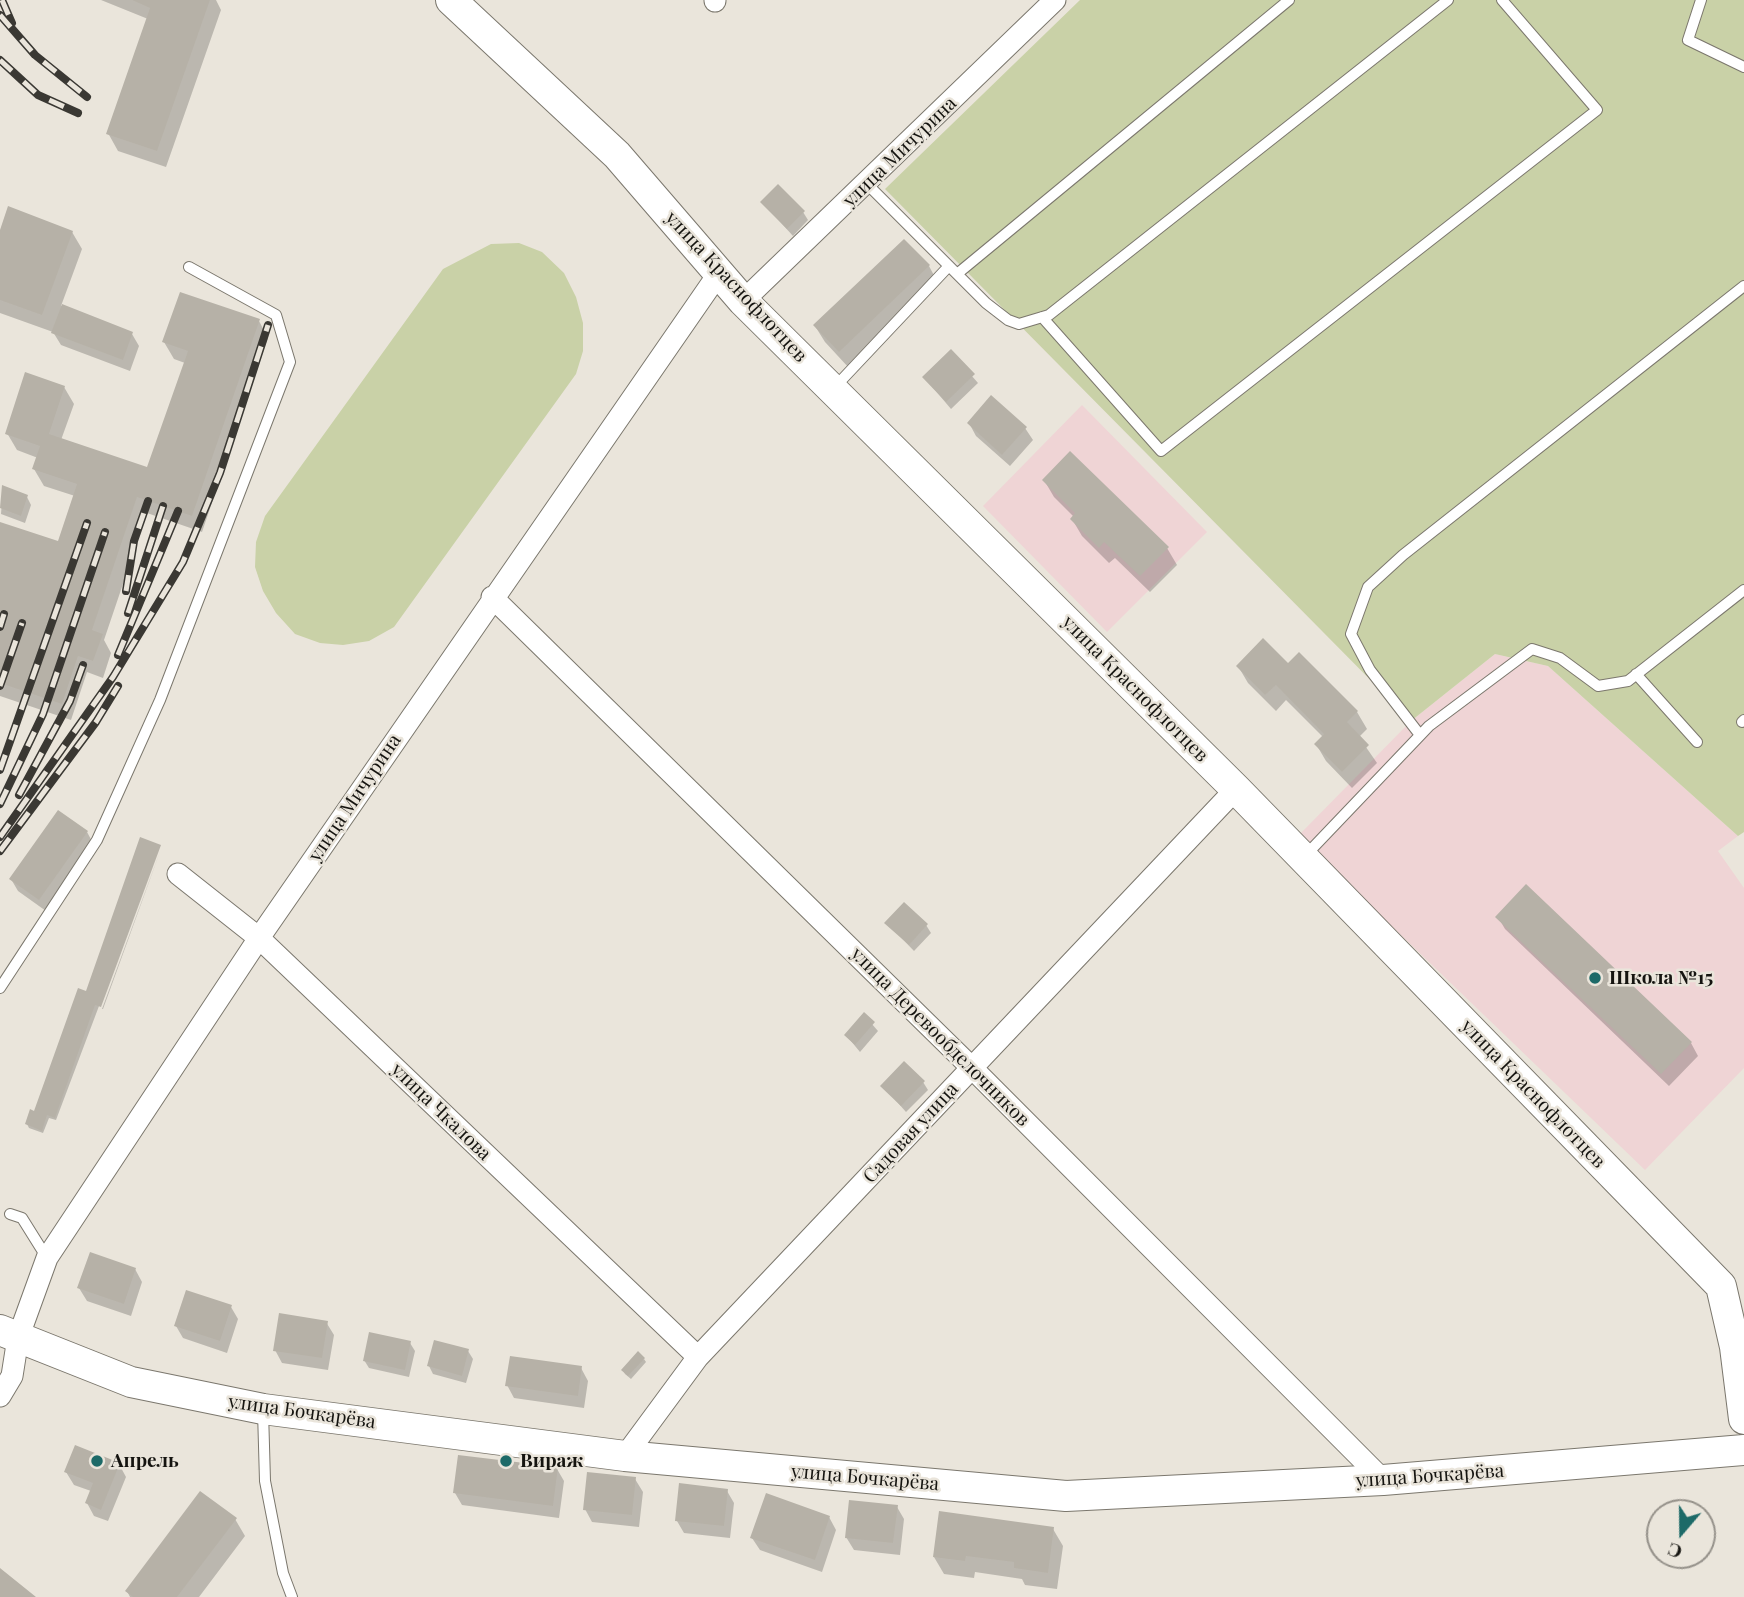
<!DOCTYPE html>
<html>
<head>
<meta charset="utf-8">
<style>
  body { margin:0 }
  #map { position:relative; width:1744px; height:1597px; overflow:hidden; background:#eae5db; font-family:"Playfair Display",serif }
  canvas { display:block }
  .north { position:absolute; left:1646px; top:1499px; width:70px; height:70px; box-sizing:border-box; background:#eae5db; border:2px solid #95918a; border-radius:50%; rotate:200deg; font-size:19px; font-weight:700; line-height:28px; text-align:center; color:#151410 }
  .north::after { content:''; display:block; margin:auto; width:24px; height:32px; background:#1d6a68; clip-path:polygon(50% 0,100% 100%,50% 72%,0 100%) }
</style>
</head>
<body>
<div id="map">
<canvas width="1744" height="1597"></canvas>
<div class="north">С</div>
</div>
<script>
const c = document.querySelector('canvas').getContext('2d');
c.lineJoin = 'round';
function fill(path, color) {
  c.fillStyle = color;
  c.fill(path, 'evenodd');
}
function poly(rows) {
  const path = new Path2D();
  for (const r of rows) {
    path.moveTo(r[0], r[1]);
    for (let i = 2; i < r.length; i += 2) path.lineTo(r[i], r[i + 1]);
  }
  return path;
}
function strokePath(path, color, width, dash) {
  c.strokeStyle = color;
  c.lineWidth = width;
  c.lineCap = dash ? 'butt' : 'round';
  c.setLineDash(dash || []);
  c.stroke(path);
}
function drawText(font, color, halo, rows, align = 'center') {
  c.font = font + ' "Playfair Display",serif';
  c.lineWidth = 5;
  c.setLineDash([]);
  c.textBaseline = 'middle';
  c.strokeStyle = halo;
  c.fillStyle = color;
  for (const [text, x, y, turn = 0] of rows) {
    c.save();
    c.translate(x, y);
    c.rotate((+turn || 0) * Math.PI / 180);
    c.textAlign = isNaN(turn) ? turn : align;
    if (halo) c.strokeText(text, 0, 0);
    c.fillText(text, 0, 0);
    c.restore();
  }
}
fill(poly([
  [1082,405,1207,532,1107,632,983,506],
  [1495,654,1548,666,1738,836,1718,851,1744,888,1744,1068,1645,1170,1298,836,1411,721]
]), '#efd4d5');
fill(poly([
  [1080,0,1744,0,1744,832,1738,836,1548,666,1495,654,1411,721,885,189],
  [519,243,542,252,564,273,576,297,583,323,583,351,576,374,394,627,369,641,343,645,320,643,295,634,276,613,263,591,255,567,256,542,265,516,443,269,491,244]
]), '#c9d1a7');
fill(poly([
  [101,0,216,0,221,10,166,167,118,151,108,133,148,19],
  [762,202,803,212,808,220,793,236],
  [72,232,82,249,61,306,132,334,139,346,130,371,61,345,53,332,0,313,0,235],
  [904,241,929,266,938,283,849,368,825,342,815,326],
  [259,321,268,338,202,532,147,513,104,640,111,653,103,678,87,672,71,720,0,696,0,523,59,543,75,496,44,486,34,469,38,458,17,450,7,433,64,387,74,404,61,440,148,469,185,363,174,359,164,342],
  [951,352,978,383,951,409,924,377],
  [969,423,1025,428,1033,440,1010,466,976,436],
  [1044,480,1167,548,1177,565,1150,592,1115,558,1109,563,1082,536,1072,519,1074,517,1054,497],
  [3,488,27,497,31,505,25,523,1,514],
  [1288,665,1357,712,1367,729,1359,737,1377,763,1352,788,1326,761,1316,744,1323,737,1286,700,1276,711,1248,683,1238,666],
  [87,832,94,845,46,911,18,891,11,879],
  [159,847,56,1120,49,1118,43,1133,29,1128,27,1124,35,1113,87,993],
  [161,849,103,1009,102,1009],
  [1498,917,1691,1043,1698,1056,1669,1086,1505,929],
  [887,923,926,925,931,933,914,951],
  [864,1015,878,1031,860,1052,846,1035],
  [923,1082,928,1090,906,1112,883,1086],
  [135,1269,142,1282,131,1316,87,1301,79,1288],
  [231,1307,238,1319,227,1353,183,1338,176,1326],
  [326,1322,334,1335,328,1370,282,1363,275,1350],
  [410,1343,415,1351,409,1377,369,1368,364,1360],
  [468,1351,473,1359,466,1383,433,1374,429,1366],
  [644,1359,646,1362,631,1379,625,1374,623,1370],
  [581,1368,588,1381,584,1408,514,1398,507,1385],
  [119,1464,126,1477,108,1521,94,1516,87,1503,91,1491,74,1485,66,1472],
  [557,1469,564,1481,559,1518,462,1505,455,1493],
  [635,1479,643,1492,639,1527,592,1522,585,1509],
  [727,1491,734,1503,730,1538,684,1533,677,1521],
  [897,1507,904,1519,900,1555,854,1550,846,1537],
  [829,1517,836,1530,822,1572,760,1550,752,1538],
  [235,1519,245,1536,199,1597,130,1597,127,1591],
  [1053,1529,1063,1546,1057,1589,1025,1585,1022,1579,975,1572,974,1578,944,1574,934,1557]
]), '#0003');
fill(poly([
  [132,0,210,0,157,151,106,134,150,8],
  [778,184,805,211,787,229,760,202],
  [8,206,73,231,42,315,0,300,0,230],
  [904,239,930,265,839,352,813,325],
  [180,292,260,319,192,516,137,497,92,630,103,634,93,661,78,656,62,704,0,683,0,522,58,541,77,484,32,469,40,446,5,434,25,372,65,386,49,434,147,467,188,351,162,342],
  [62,304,133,332,123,360,51,333],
  [951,349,975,374,946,402,922,377],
  [991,395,1027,427,1002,455,967,423],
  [1070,451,1169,547,1140,576,1104,542,1099,548,1070,519,1075,513,1042,480],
  [2,485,28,495,21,516,0,508],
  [1263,638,1288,663,1299,652,1358,711,1347,722,1369,745,1342,772,1314,744,1324,734,1276,685,1265,695,1236,666],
  [58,810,88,831,39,900,9,879],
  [140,837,161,845,101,1007,95,1005,55,1118,47,1115,42,1131,25,1124,30,1109,34,1111,78,988,86,991],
  [1526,884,1692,1042,1661,1074,1495,917],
  [904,902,928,924,909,945,884,923],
  [864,1012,875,1022,855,1045,844,1035],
  [904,1061,925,1081,901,1106,880,1086],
  [90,1252,136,1268,124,1304,77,1288],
  [186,1290,232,1305,220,1341,174,1326],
  [279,1313,328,1321,322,1358,273,1351],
  [369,1332,411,1341,405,1370,363,1361],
  [434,1340,469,1349,462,1376,427,1366],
  [638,1351,645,1358,628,1376,621,1370],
  [510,1356,582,1366,578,1396,505,1386],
  [75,1445,120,1463,101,1510,85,1503,93,1483,64,1472],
  [458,1455,558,1467,553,1506,453,1493],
  [587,1472,636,1477,632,1515,583,1510],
  [679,1483,728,1489,724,1526,675,1521],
  [200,1491,237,1518,177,1597,133,1597,125,1591],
  [766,1493,830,1516,815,1560,750,1538],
  [849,1500,898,1505,893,1543,845,1538],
  [939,1511,1054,1527,1048,1573,1014,1568,1014,1562,966,1556,965,1561,933,1557],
  [0,1568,36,1597,0,1597]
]), '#b6b1a7');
const lane = poly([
  [1701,0,1688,40,1744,67],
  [867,184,986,303,1008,320,1019,324,1049,315,1448,0],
  [957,274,1289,0],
  [1042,317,1161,451,1597,110,1502,0],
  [834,388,949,266],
  [1636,674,1697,742],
  [1742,722,1744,720],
  [1420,735,1370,670,1351,634,1368,587,1403,555,1744,286],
  [1304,857,1429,726,1532,649,1560,658,1598,686,1628,681,1744,590],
  [0,988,97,840,160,700,290,362,276,315,189,267],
  [10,1214,22,1218,47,1258],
  [263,1411,265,1481,283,1573,292,1597]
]);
const street = poly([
  [715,1,715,0],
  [743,301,1055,0],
  [492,597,972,1068,1383,1480],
  [178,874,259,938,698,1357],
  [0,1396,12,1376,18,1338,47,1258,259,938,719,273],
  [625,1456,698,1357,1236,789]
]);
const secondary = poly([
  [451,0,617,155,743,301,1236,789,1721,1286,1735,1347,1744,1419],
  [0,1330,131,1382,263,1409,625,1456,1066,1496,1383,1480,1744,1450]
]);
strokePath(lane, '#7b776d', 12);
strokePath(street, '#7b776d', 23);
strokePath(secondary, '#7b776d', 32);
strokePath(lane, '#fff', 10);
strokePath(street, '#fff', 21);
strokePath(secondary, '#fff', 30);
const rail = poly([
  [2,0,12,23],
  [0,15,35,55,87,97],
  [0,60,38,95,78,113],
  [126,591,134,541,148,501],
  [128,613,163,506],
  [0,627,4,614],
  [118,655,178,511],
  [0,686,22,623],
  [0,770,87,523],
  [19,795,70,701,83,665],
  [0,804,43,714,105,532],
  [0,837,113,677,183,562,220,473,268,325],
  [0,851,96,722,118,686]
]);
strokePath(rail, '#3a3833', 8);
strokePath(rail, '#eae5db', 5, [16]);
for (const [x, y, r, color] of [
  [1595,978,7,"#1d6a68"],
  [97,1461,7,"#1d6a68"],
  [506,1461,7,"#1d6a68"]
]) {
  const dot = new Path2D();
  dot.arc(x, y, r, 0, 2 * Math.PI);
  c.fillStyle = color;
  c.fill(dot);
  strokePath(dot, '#eae5db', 2.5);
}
drawText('19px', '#151410', '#eae5db', [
  ["улица Мичурина",900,152,-44],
  ["улица Краснофлотцев",736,287,47],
  ["улица Краснофлотцев",1135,689,45],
  ["улица Мичурина",355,798,-56],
  ["улица Деревообделочников",940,1037,45],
  ["улица Краснофлотцев",1533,1094,46],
  ["улица Чкалова",441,1112,44],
  ["Садовая улица",911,1133,-47],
  ["улица Бочкарёва",302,1412,8],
  ["улица Бочкарёва",1430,1476,-4],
  ["улица Бочкарёва",865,1478,5]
]);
drawText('bold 19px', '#151410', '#eae5db', [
  ["Школа №15",1609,978],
  ["Апрель",111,1461],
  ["Вираж",520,1461]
], 'left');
</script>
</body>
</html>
